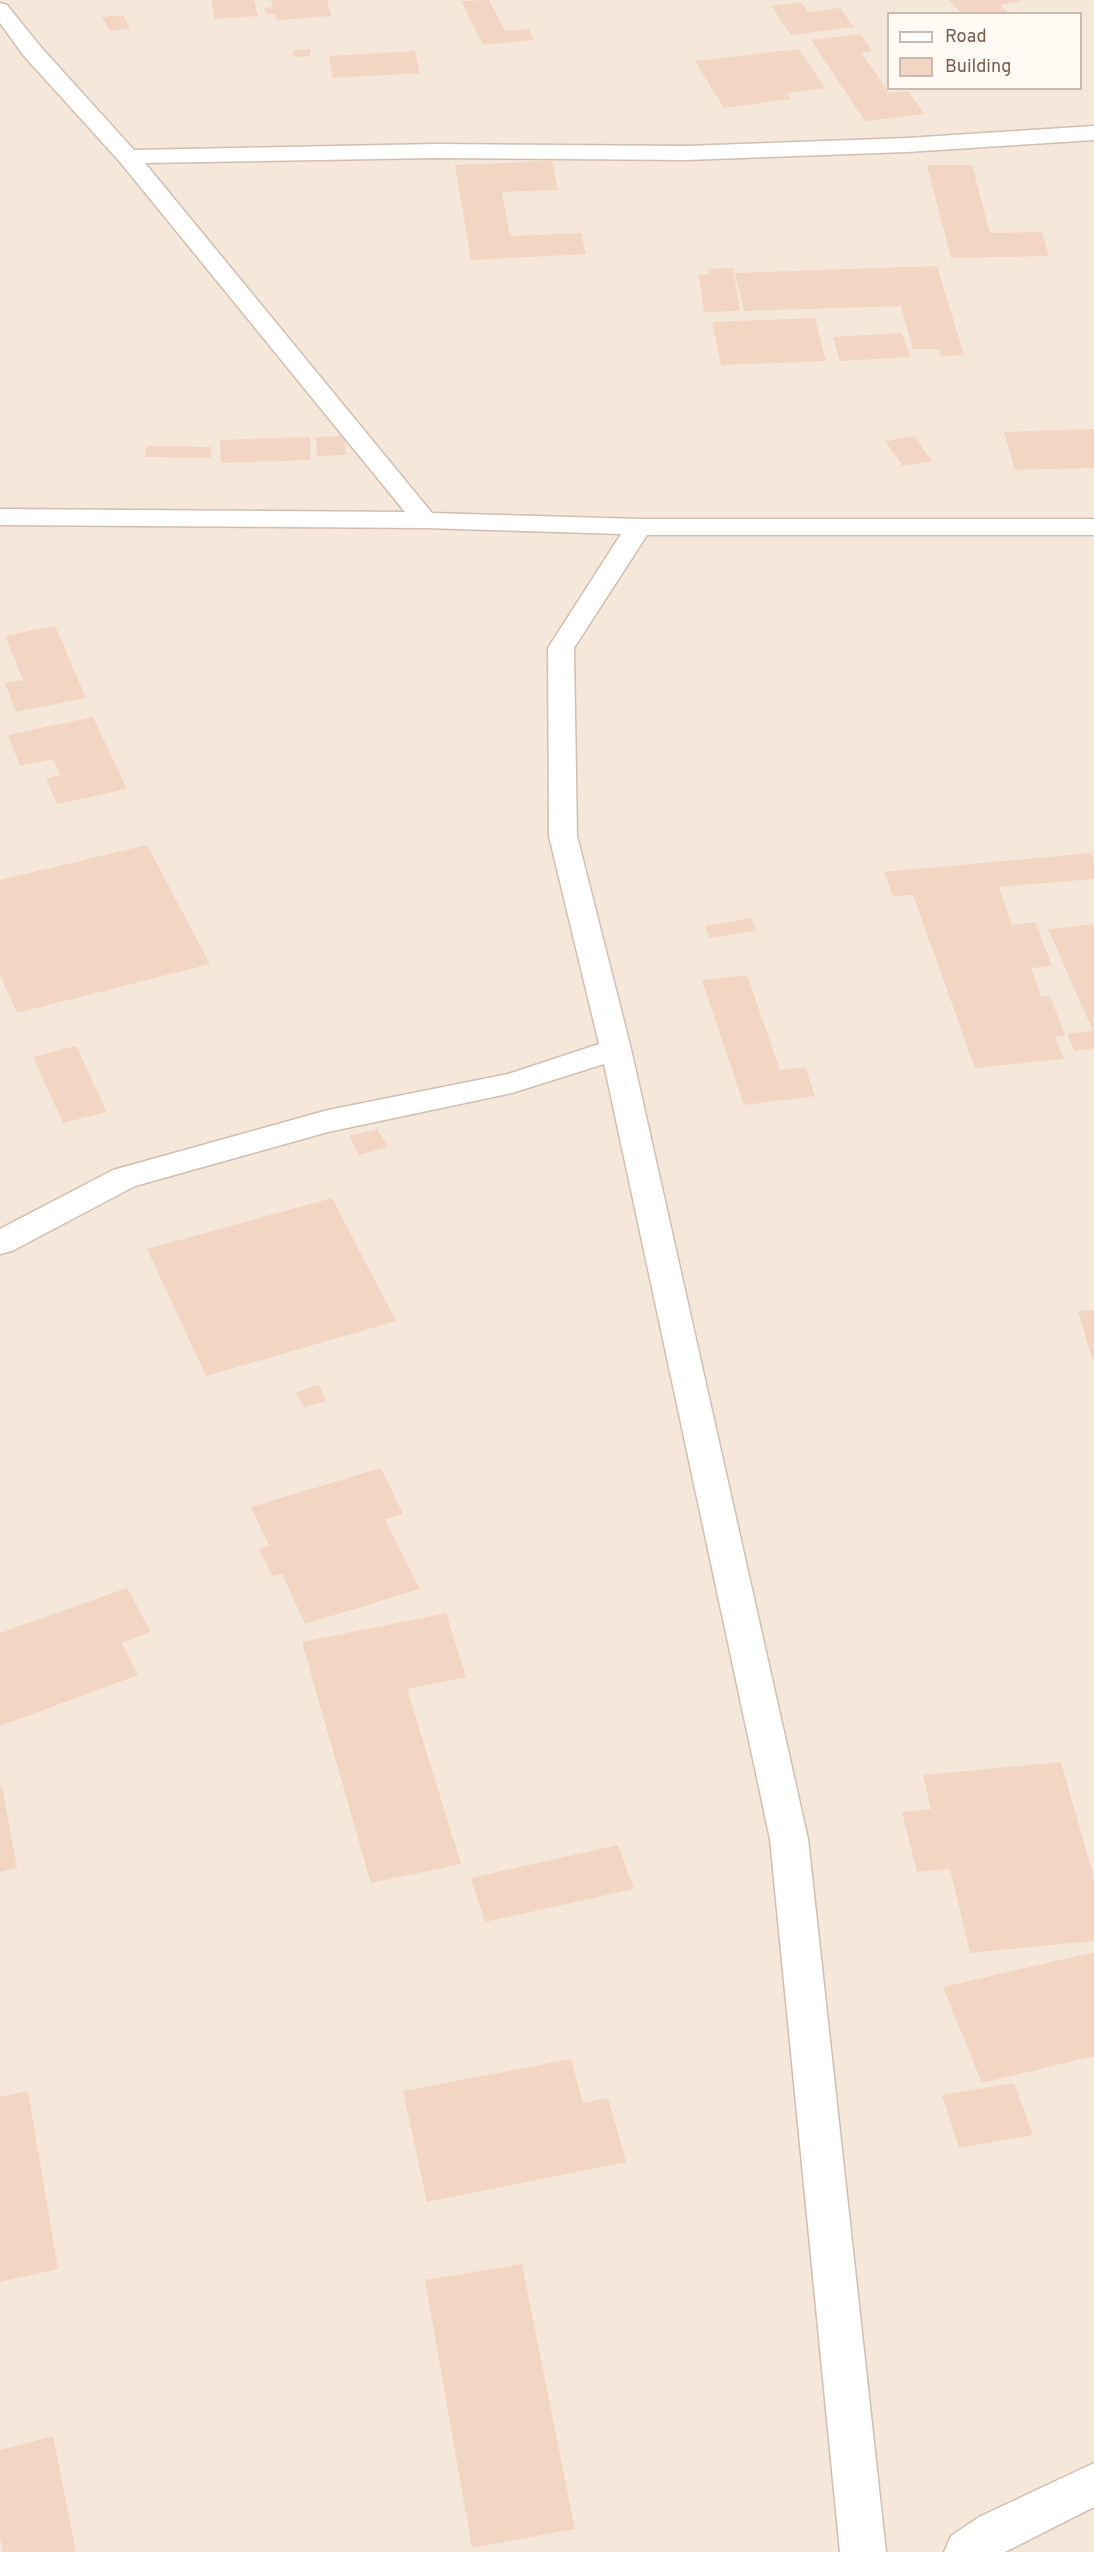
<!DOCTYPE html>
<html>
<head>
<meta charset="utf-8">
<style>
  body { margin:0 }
  #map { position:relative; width:1094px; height:2552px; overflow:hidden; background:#fdf6ec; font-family:Overpass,sans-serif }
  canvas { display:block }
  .legend { position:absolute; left:887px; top:12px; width:195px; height:78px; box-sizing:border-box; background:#fffaf3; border:2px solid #cabbb1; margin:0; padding:8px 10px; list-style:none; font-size:18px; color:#7a5c4d }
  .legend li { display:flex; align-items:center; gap:12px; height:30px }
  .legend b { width:30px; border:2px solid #cabbb1 }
</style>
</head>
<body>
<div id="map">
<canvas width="1094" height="2552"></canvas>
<ul class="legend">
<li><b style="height:8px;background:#fff"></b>Road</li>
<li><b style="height:16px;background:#f3d5c3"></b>Building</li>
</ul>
</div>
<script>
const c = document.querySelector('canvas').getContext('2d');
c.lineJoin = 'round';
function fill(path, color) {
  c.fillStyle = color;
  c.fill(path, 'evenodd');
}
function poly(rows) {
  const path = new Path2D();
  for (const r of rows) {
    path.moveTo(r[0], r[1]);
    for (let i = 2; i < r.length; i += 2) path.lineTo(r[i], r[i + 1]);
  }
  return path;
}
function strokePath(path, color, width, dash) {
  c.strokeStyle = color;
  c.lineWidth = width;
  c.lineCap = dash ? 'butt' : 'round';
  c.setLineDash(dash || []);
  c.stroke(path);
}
fill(poly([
  [0,0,1094,0,1094,2552,0,2552],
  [888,14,1080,14,1080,88,888,88]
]), '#f5e8da');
fill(poly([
  [211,0,254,0,258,16,215,19],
  [271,0,327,0,331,16,277,20,275,14,266,14,264,8,273,7],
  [489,0,505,31,529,29,534,40,483,45,461,1],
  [949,0,1020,0,1020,1,1000,5,1009,14,963,14],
  [801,2,808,12,840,8,854,27,791,35,771,6],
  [123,15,130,28,110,31,102,17],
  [860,34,872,51,861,52,889,93,908,91,925,114,865,121,811,40],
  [310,49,310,56,293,57,294,50],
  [799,49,825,88,787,93,791,99,724,108,695,61],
  [415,51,420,73,333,78,329,56],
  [552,161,558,190,502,192,510,236,581,233,586,254,471,260,455,165],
  [927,165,972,165,990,233,1042,232,1049,256,951,258],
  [937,266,964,355,941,356,939,349,913,349,901,306,744,311,735,273],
  [733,268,740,311,704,312,699,275,709,275,708,269],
  [815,318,826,361,721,365,712,322],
  [902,333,910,357,840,361,833,337],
  [1094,429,1094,468,1015,470,1004,432],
  [344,436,346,455,317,456,316,437],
  [914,436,932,461,903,466,885,441],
  [310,437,310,460,221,463,220,440],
  [147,446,212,447,210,458,145,457],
  [55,626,86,698,16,712,5,683,23,680,5,636],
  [93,717,127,789,57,804,46,778,60,775,53,759,20,766,8,735],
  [147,845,210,964,17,1013,0,975,0,880],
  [1091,853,1094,860,1094,879,999,887,1012,925,1035,922,1052,966,1031,968,1041,997,1050,996,1065,1036,1055,1037,1064,1059,975,1068,913,895,893,896,884,872],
  [751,918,756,931,710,938,705,926],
  [1094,924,1094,1049,1074,1051,1067,1034,1093,1031,1048,929],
  [747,975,780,1070,805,1067,815,1096,744,1105,702,980],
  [76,1046,107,1112,63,1123,33,1057],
  [377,1129,388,1147,359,1155,349,1136],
  [332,1198,396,1321,206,1376,147,1249],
  [1094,1310,1094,1361,1093,1361,1078,1311],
  [319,1385,326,1401,304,1407,296,1392],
  [381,1468,403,1514,385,1519,420,1589,305,1624,282,1574,272,1576,259,1549,269,1546,251,1507],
  [127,1588,151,1632,122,1643,138,1675,0,1726,0,1633],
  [446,1613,466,1677,407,1689,461,1864,371,1883,302,1642],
  [1061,1762,1094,1878,1094,1941,970,1953,950,1869,917,1872,902,1812,931,1809,923,1775],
  [2,1786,17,1868,0,1872,0,1787],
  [618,1845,634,1889,485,1922,471,1878],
  [1094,1952,1094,2056,982,2083,943,1987],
  [571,2059,583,2103,608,2098,626,2162,427,2202,403,2091],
  [1014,2083,1033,2135,959,2148,942,2095],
  [28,2091,58,2269,0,2282,0,2097],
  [522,2264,575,2529,472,2548,425,2280],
  [53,2436,76,2552,3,2552,0,2538,0,2450]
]), '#f3d5c3');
const minor = poly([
  [0,3,7,5,40,46,134,150,435,144,686,146,907,138,1094,126,1094,140,907,152,686,160,435,158,145,163,432,513,639,519,1094,519,1094,535,647,535,574,648,577,836,631,1049,808,1839,886,2552,840,2552,770,1839,604,1064,512,1093,328,1132,135,1186,12,1251,0,1254,0,1229,113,1170,328,1110,508,1074,599,1044,549,836,548,648,621,534,425,528,0,525,0,509,405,512,120,162,24,56,0,23,0,3],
  [1094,2463,1094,2507,1005,2552,944,2552,951,2536,979,2517,1094,2463]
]);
strokePath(minor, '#d1beb0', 3);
fill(minor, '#fff');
</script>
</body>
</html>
